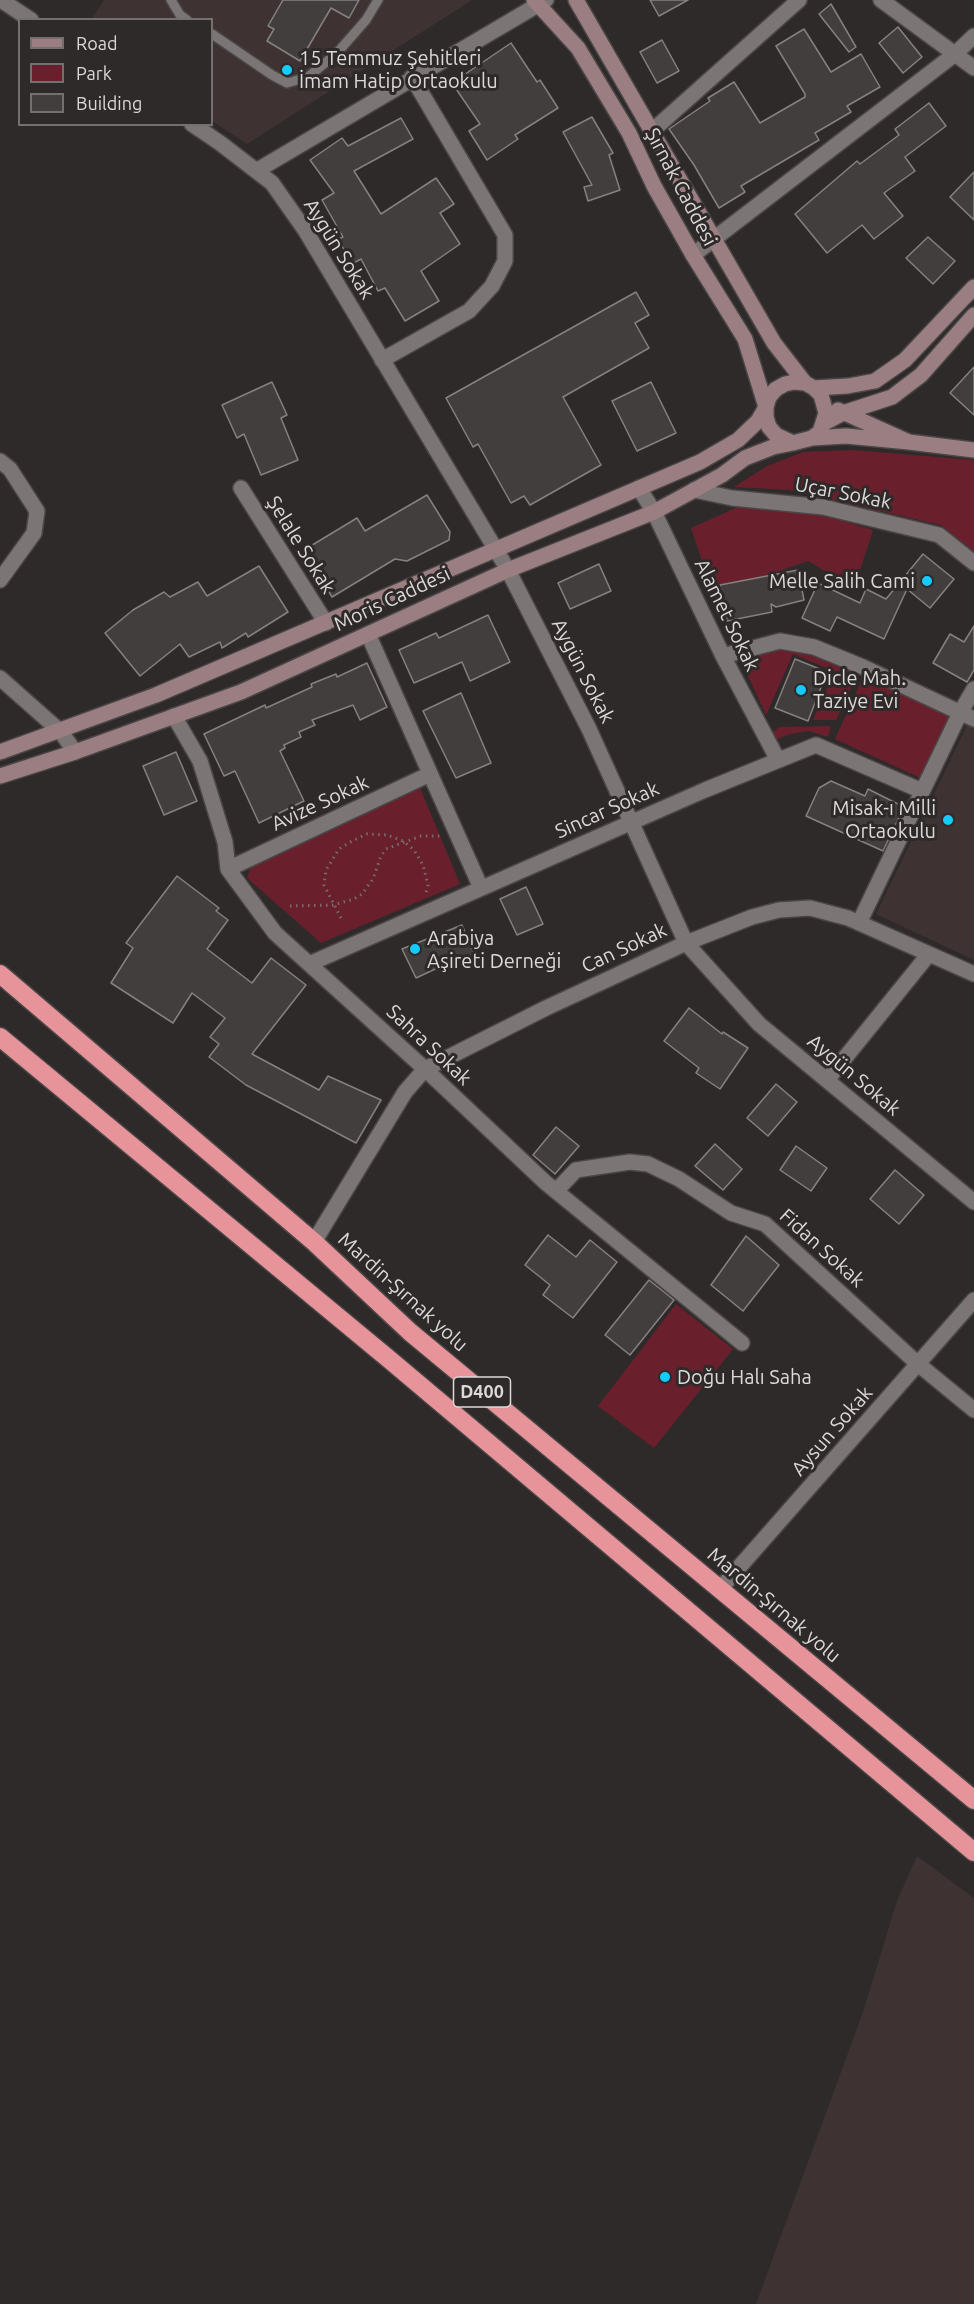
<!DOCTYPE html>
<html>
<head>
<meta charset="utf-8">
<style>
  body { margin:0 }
  #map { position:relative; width:974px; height:2304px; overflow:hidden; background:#2f2a2a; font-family:Ubuntu,sans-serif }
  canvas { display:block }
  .legend { position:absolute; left:18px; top:18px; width:195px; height:108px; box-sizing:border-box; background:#2f2a2a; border:2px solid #747070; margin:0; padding:8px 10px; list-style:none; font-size:18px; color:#dcd9d9 }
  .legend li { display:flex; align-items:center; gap:12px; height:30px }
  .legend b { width:30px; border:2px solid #747070 }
</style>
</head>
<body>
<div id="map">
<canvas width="974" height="2304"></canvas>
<ul class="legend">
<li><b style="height:8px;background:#9b7e81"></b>Road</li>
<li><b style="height:16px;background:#6a202c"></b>Park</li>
<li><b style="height:16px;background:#433e3e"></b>Building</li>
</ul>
</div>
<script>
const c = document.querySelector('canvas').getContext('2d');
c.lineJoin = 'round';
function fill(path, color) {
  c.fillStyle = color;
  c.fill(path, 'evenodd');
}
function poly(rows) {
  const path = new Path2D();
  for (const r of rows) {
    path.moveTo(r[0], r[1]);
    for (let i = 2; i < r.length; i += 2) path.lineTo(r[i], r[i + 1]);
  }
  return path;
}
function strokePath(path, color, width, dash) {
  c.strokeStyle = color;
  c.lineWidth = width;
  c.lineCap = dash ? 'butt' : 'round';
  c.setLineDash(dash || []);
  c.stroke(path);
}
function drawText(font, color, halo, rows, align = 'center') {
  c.font = font + ' Ubuntu,sans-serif';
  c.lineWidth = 6;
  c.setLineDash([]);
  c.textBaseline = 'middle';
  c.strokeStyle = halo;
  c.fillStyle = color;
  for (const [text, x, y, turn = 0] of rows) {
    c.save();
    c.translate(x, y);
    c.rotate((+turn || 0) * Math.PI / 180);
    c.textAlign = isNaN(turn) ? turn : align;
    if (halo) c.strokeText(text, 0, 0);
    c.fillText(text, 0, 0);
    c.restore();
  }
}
fill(poly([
  [104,0,472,0,247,144,212,121,212,20,91,20],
  [968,723,974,726,974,960,876,914],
  [917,1856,974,1898,974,2304,756,2304,863,2012,897,1901]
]), '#3e3233');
fill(poly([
  [853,450,974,460,974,552,941,525,790,490,734,487,767,466,803,452],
  [738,507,814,512,873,530,854,588,808,561,713,594,691,528],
  [771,647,807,651,858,672,856,680,793,654,766,715,742,663,748,654],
  [833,675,853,683,836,720,813,720],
  [864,675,954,716,925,780,835,739],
  [831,726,828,737,809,731,790,734,777,739,772,732,780,727],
  [420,788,460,884,321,943,247,878,253,861],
  [676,1304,733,1349,654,1448,598,1406]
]), '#6a202c');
const building = poly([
  [283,0,359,0,349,18,331,8,300,61,267,41,274,29,268,26,283,0],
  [650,0,688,0,659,16,650,0],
  [831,4,856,47,849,52,819,14,831,4],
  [898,27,922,57,903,73,879,43,898,27],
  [804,29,831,72,861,54,880,87,847,106,851,112,815,133,819,140,741,186,745,192,719,208,694,165,669,129,710,101,708,98,734,82,760,123,805,97,805,94,776,46,804,29],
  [662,40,679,71,657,83,640,52,662,40],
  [511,43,537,82,540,80,558,108,515,135,518,139,487,160,469,131,480,124,452,83,511,43],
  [929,103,946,126,905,157,915,171,884,193,903,216,874,239,862,225,827,253,795,214,857,161,860,164,899,135,895,129,929,103],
  [592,117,613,153,609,155,620,190,588,201,584,187,592,185,563,132,592,117],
  [401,118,413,139,354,171,381,214,436,178,454,204,440,213,460,244,421,271,439,301,405,321,385,288,378,291,361,259,352,264,338,239,343,237,322,200,334,193,310,160,342,138,348,146,401,118],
  [974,172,974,220,950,197,974,172],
  [928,237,955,261,933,284,906,258,928,237],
  [636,292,649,315,635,323,649,348,563,397,601,465,530,505,524,496,511,503,478,444,473,447,446,398,636,292],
  [974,367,974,415,950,393,974,367],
  [272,382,287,415,281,418,298,460,261,475,244,434,237,438,222,405,272,382],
  [651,382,676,433,637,451,612,401,651,382],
  [427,495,450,532,449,540,407,561,395,559,332,597,304,550,357,518,365,531,427,495],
  [923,554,954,579,930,608,907,589,884,639,837,617,830,631,802,618,818,583,860,603,866,589,886,599,923,554],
  [599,564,611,591,570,609,558,583,599,564],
  [259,566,288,612,248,637,246,633,222,648,220,642,189,657,180,644,140,676,105,633,133,610,164,592,170,597,198,582,207,596,259,566],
  [798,570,804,600,776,607,771,604,772,612,727,621,720,585,798,570],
  [488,615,510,662,470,681,462,662,414,683,399,650,436,633,439,638,488,615],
  [974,626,974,670,967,682,933,663,950,634,964,642,974,626],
  [795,659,827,672,808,721,775,708,795,659],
  [367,663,387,707,360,720,353,705,312,720,315,725,299,732,301,737,284,745,285,748,280,751,304,801,259,823,235,771,224,776,204,734,265,705,266,708,312,687,311,684,336,674,337,677,367,663],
  [461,693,491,763,456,778,423,711,461,693],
  [176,752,197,801,164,815,143,766,176,752],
  [831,781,865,796,868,789,904,807,883,851,806,816,819,788,831,781],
  [177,876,219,908,216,911,228,920,207,949,252,983,271,958,306,985,252,1054,319,1090,328,1076,381,1100,356,1143,246,1085,209,1057,219,1044,210,1037,225,1018,192,993,173,1023,111,983,133,948,126,943,177,876],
  [526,887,543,924,517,935,500,899,526,887],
  [462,925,474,954,447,966,446,964,416,978,402,949,462,925],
  [689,1008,722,1034,723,1032,748,1048,720,1089,696,1073,699,1068,664,1041,689,1008],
  [776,1084,797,1102,768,1136,747,1118,776,1084],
  [556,1127,579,1146,555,1174,533,1155,556,1127],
  [715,1144,742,1169,723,1190,695,1166,715,1144],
  [796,1146,827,1168,811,1191,780,1170,796,1146],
  [895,1170,924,1195,899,1224,870,1199,895,1170],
  [548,1235,576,1257,590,1240,617,1262,573,1318,543,1295,550,1285,525,1265,548,1235],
  [746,1236,779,1265,743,1311,711,1285,746,1236],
  [649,1280,674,1300,630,1355,605,1335,649,1280]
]);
fill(building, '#433e3e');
strokePath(building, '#868080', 1.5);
const lane = poly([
  [171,0,180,15,187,20],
  [212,34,272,75,287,83,308,77,337,53,366,20,378,0]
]);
const street = poly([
  [1,0,31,20],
  [881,0,974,68],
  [192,124,220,143,272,183,305,230,508,570,589,729,686,943,759,1024,974,1202],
  [652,131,799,0],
  [256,171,546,0],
  [693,255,955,54,974,36],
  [382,360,469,311,492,286,505,261,505,235,412,77],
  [0,461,10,469,37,511,34,533,0,580],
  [241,488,326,623],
  [639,488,654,512,723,656,778,760],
  [694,490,732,498,823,507,939,535,974,563],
  [368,634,481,888],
  [723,656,780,641,814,647,863,667,974,719],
  [0,678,61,732,75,752],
  [174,716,200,761,225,842,228,869,275,933,425,1069,546,1183,742,1343],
  [228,869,430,774],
  [859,923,960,713,974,689],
  [309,964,705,790,816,745,922,791],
  [827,1080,929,954],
  [556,1191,576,1170,630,1162,648,1164,679,1179,731,1213,765,1224,918,1364,974,1410],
  [314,1242,405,1092,425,1069,546,1008,686,943,752,917,779,910,810,908,848,918,974,974],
  [720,1589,974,1300]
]);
const secondary = poly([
  [576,0,774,343,805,383],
  [814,388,848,386,875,381,905,360,974,287],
  [824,423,843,413,892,397,921,375,974,315],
  [812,438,846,436,909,442,838,410],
  [909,442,974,450],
  [0,752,156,695,700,462,738,440,758,421,766,407,769,397,776,389,785,384,794,382,805,383,814,388,821,395,826,413,820,432,812,438,793,443,776,435,769,427,766,417,766,407,745,339,693,255,654,186,629,133,578,48,534,0],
  [0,776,75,752,241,692,508,570,654,512,722,475,745,458,773,447,793,443]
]);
const highway = poly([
  [0,974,314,1242,410,1332,974,1800],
  [0,1037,390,1360,974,1852]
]);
strokePath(lane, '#4a4646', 12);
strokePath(street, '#4a4646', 18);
strokePath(secondary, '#4a4646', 18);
strokePath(highway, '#4a4646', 21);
strokePath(poly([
  [290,906,333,905,354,899,362,894,373,879,381,856,386,849,421,836,441,836],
  [341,918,324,885,326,870,339,849,352,841,367,834,387,835,403,841,414,850,423,865,428,885,426,893]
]), '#736f6f', 3, [1.5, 4.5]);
strokePath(lane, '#7b7576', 9);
strokePath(street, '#7b7576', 15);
strokePath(secondary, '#9b7e81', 15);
strokePath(highway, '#e6939a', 18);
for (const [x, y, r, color] of [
  [287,70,6,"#17cafb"],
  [927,581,6,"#17cafb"],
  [801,690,6,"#17cafb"],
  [948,820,6,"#17cafb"],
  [415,949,6,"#17cafb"],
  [665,1377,6,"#17cafb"]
]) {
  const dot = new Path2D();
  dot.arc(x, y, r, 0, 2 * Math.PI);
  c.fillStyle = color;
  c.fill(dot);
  strokePath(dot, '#2f2a2a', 2);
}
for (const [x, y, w] of [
  [482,1392,57]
]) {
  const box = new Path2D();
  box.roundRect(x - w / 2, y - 15, w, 30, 4.5);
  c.fillStyle = '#2f2a2a';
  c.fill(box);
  strokePath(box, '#dcd9d9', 1.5);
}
drawText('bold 18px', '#dcd9d9', null, [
  ["D400",482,1392]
]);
drawText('20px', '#dcd9d9', '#2f2a2a', [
  ["15 Temmuz Şehitleri",299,58],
  ["İmam Hatip Ortaokulu",299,81],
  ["Melle Salih Cami",915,581,"right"],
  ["Dicle Mah.",813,678],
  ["Taziye Evi",813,701],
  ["Misak-ı Milli",936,808,"right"],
  ["Ortaokulu",936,831,"right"],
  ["Arabiya",427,938],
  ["Aşireti Derneği",427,961],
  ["Doğu Halı Saha",677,1377]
], 'left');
drawText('20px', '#dcd9d9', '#2f2a2a', [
  ["Şırnak Caddesi",681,187,62],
  ["Aygün Sokak",339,249,58],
  ["Uçar Sokak",843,493,11],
  ["Şelale Sokak",301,545,58],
  ["Moris Caddesi",392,599,-25],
  ["Alamet Sokak",727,615,64],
  ["Aygün Sokak",583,671,63],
  ["Avize Sokak",320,803,-25],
  ["Sincar Sokak",607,810,-24],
  ["Can Sokak",624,948,-25],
  ["Sahra Sokak",429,1045,43],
  ["Aygün Sokak",854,1075,40],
  ["Fidan Sokak",822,1248,42],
  ["Mardin-Şırnak yolu",403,1292,42],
  ["Aysun Sokak",832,1431,-49],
  ["Mardin-Şırnak yolu",774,1605,40]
]);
</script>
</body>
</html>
